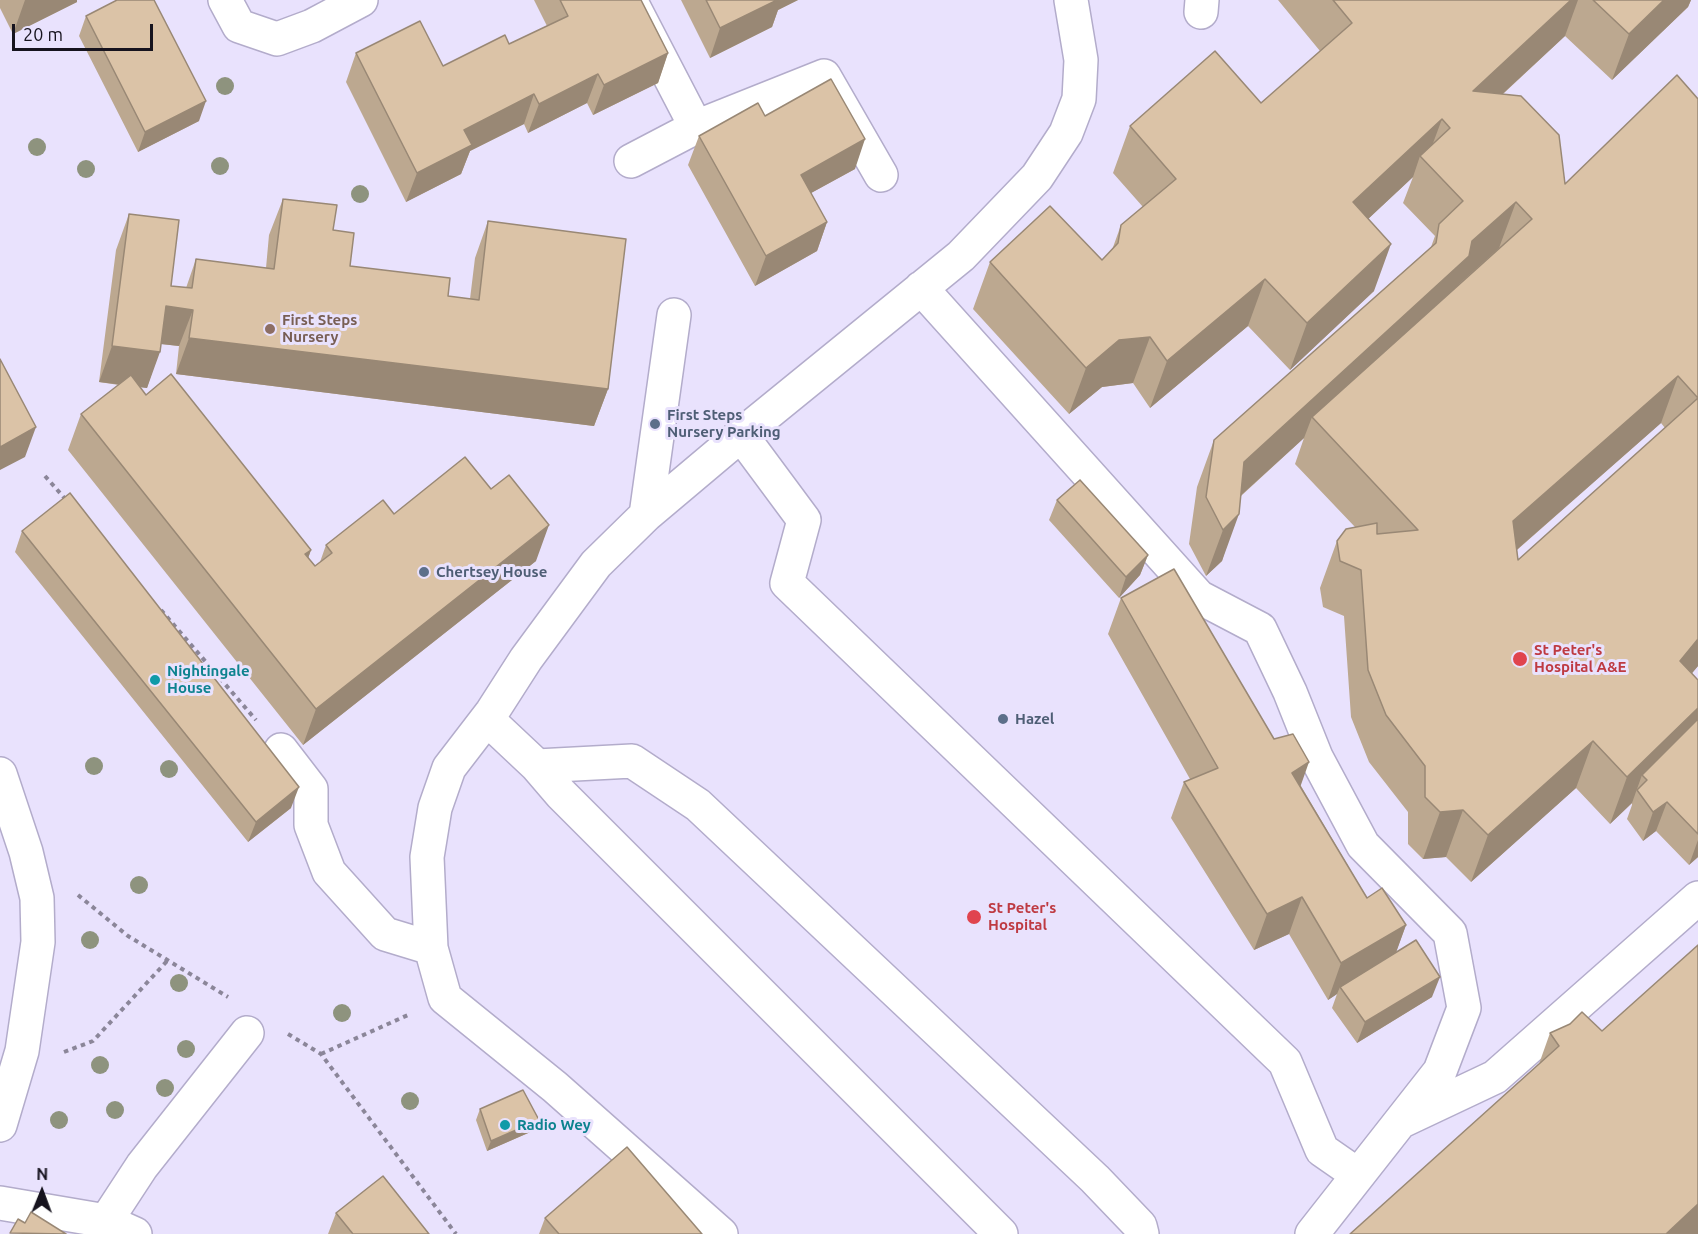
<!DOCTYPE html>
<html>
<head>
<meta charset="utf-8">
<style>
  body { margin:0 }
  #map { position:relative; width:1698px; height:1234px; overflow:hidden; background:#e9e2fd; font-family:Ubuntu,sans-serif }
  canvas { display:block }
  .north { position:absolute; left:12px; top:1162px; width:60px; height:60px; -webkit-text-stroke:4px #e9e2fd; paint-order:stroke; rotate:1deg; font-size:16px; font-weight:700; line-height:24px; text-align:center; color:#16131e }
  .north::after { content:''; display:block; margin:auto; width:21px; height:27px; background:#16131e; clip-path:polygon(50% 0,100% 100%,50% 72%,0 100%) }
  .scale { position:absolute; left:12px; top:24px; width:141px; height:27px; box-sizing:border-box; border:3px solid #16131e; border-top:0; padding-left:8px; font-size:18px; line-height:21px; white-space:nowrap; color:#16131e; -webkit-text-stroke:4px #e9e2fd; paint-order:stroke }
</style>
</head>
<body>
<div id="map">
<canvas width="1698" height="1234"></canvas>
<div class="north">N</div>
<div class="scale">20 m</div>
</div>
<script>
const c = document.querySelector('canvas').getContext('2d');
c.lineJoin = 'round';
function poly(rows) {
  const path = new Path2D();
  for (const r of rows) {
    path.moveTo(r[0], r[1]);
    for (let i = 2; i < r.length; i += 2) path.lineTo(r[i], r[i + 1]);
  }
  return path;
}
function strokePath(path, color, width, dash) {
  c.strokeStyle = color;
  c.lineWidth = width;
  c.lineCap = dash ? 'butt' : 'round';
  c.setLineDash(dash || []);
  c.stroke(path);
}
function fill(path, color) {
  c.fillStyle = color;
  c.fill(path, 'evenodd');
}
function drawText(font, color, halo, rows, align = 'center') {
  c.font = font + ' Ubuntu,sans-serif';
  c.lineWidth = 6;
  c.setLineDash([]);
  c.textBaseline = 'middle';
  c.strokeStyle = halo;
  c.fillStyle = color;
  for (const [text, x, y, turn = 0] of rows) {
    c.save();
    c.translate(x, y);
    c.rotate((+turn || 0) * Math.PI / 180);
    c.textAlign = isNaN(turn) ? turn : align;
    if (halo) c.strokeText(text, 0, 0);
    c.fillText(text, 0, 0);
    c.restore();
  }
}
const minor = poly([
  [225,0,239,26,277,39,312,26,361,0],
  [630,0,696,127],
  [1201,12,1202,0],
  [631,161,696,127,824,76,881,175],
  [921,288,1199,597,1260,629,1290,692,1316,757,1363,845,1450,933,1464,1008,1440,1071,1312,1234],
  [741,435,804,520,787,583,1285,1062,1322,1150,1358,1175],
  [646,515,674,315],
  [487,719,537,766,561,794,1001,1234],
  [281,750,311,789,311,825,329,872,385,934,431,948],
  [537,766,632,761,698,805,1095,1179,1140,1226,1142,1234],
  [0,774,26,852,37,898,38,942,22,1051,0,1125],
  [1404,1120,1495,1077,1698,898],
  [0,1203,106,1221,135,1234],
  [106,1221,142,1166,247,1033],
  [721,1234,555,1087,445,998,431,948,427,857,435,808,449,768,492,712,526,659,596,564,646,515,741,435,961,256,1037,177,1066,133,1079,99,1081,60,1071,0]
]);
strokePath(minor, '#b3accb', 36);
strokePath(poly([
  [45,476,68,502],
  [161,610,256,720],
  [78,895,128,936,228,997],
  [288,1034,321,1054,456,1234],
  [64,1052,93,1041,168,960],
  [321,1054,408,1015]
]), '#8b8699', 4, [4.5, 4.5]);
strokePath(minor, '#fff', 33);
c.fillStyle = '#8e937e';
for (const [x, y] of [
  [225,86],
  [37,147],
  [220,166],
  [86,169],
  [360,194],
  [94,766],
  [169,769],
  [139,885],
  [90,940],
  [179,983],
  [342,1013],
  [186,1049],
  [100,1065],
  [165,1088],
  [410,1101],
  [115,1110],
  [59,1120]
]) {
  c.beginPath();
  c.arc(x, y, 9, 0, 2 * Math.PI);
  c.fill();
}
fill(poly([
  [0,0,77,0,77,2,13,34,0,8],
  [534,0,641,0,668,53,658,83,593,115,587,103,528,133,524,124,470,151,461,174,406,202,346,82,356,53,443,66,509,44,547,26],
  [681,0,798,0,778,10,772,27,710,58],
  [1278,0,1691,0,1688,7,1612,80,1565,36,1503,94,1565,184,1698,99,1698,666,1692,673,1698,680,1698,857,1689,865,1656,831,1643,841,1627,819,1632,805,1632,803,1610,824,1576,788,1471,882,1446,857,1423,859,1408,844,1408,812,1369,762,1351,717,1344,616,1323,607,1320,588,1337,541,1355,527,1295,464,1304,438,1241,496,1222,561,1206,576,1189,544,1197,487,1214,440,1431,247,1435,236,1403,203,1413,177,1368,219,1374,291,1290,370,1248,326,1150,408,1133,383,1102,387,1069,414,973,309,990,262,1102,260,1112,250,1121,225,1143,207,1113,173,1130,126,1261,103,1320,51],
  [1499,248,1458,285,1459,284],
  [1661,423,1665,428,1518,560,1517,550],
  [86,16,199,121,138,152,79,36],
  [765,116,855,169,811,193,827,222,817,251,755,286,688,165,699,136],
  [283,199,333,230,350,266,448,296,470,299,475,258,488,221,608,389,594,426,176,374,179,346,161,344,147,388,140,387,146,395,311,550,308,558,315,566,320,562,326,545,394,514,536,561,303,745,68,450,81,414,119,385,99,382,116,250,129,214,171,286,186,288,196,259,266,268,269,235],
  [1057,500,1148,555,1140,575,1119,598,1049,520],
  [22,531,291,808,248,842,15,552],
  [1121,598,1301,786,1367,898,1406,925,1396,952,1432,997,1357,1043,1332,1008,1337,994,1328,1000,1289,934,1254,950,1171,818,1184,782,1190,779,1108,634],
  [1602,1031,1698,1234,1539,1064,1550,1033],
  [480,1109,539,1120,535,1130,487,1151,476,1120],
  [336,1213,429,1234,328,1234],
  [545,1218,702,1234,539,1234]
]), '#bca890');
fill(poly([
  [25,0,77,0,77,2,13,34],
  [772,0,798,0,778,10,772,27,710,58,720,28],
  [1571,0,1578,0,1565,36,1456,137,1473,91],
  [1664,0,1691,0,1688,7,1612,80,1629,34],
  [668,53,658,83,593,115,604,85],
  [598,74,587,103,528,133,539,104],
  [534,94,524,124,470,151,461,174,406,202,417,173,464,130],
  [206,101,199,121,138,152,145,132],
  [1442,119,1426,162,1420,156,1413,177,1336,249,1353,202],
  [865,139,855,169,791,204,801,175],
  [1516,202,1499,248,1459,284,1452,303,1312,417,1304,438,1227,508,1244,462,1472,241],
  [827,222,817,251,755,286,766,256],
  [1391,244,1374,291,1290,370,1307,323],
  [1265,279,1248,326,1150,408,1167,361],
  [166,306,193,310,179,346,152,343],
  [1150,337,1133,383,1102,387,1069,414,1086,368,1119,340],
  [189,338,608,389,594,426,176,374],
  [112,346,160,352,147,388,99,382],
  [1678,376,1661,423,1496,568,1513,521],
  [36,427,25,457,0,470,0,447],
  [1239,514,1222,561,1206,576,1223,530],
  [549,525,536,561,303,745,316,709],
  [311,550,298,586,305,554],
  [1148,555,1140,575,1119,598,1126,577],
  [1698,623,1698,666,1663,708,1680,661],
  [1698,708,1698,733,1642,775,1632,803,1610,824,1627,777],
  [1593,741,1576,788,1471,882,1488,835],
  [1309,762,1296,799,1292,773],
  [299,787,291,808,248,842,256,822],
  [1667,802,1656,831,1643,841,1653,812],
  [1463,810,1446,857,1423,859,1440,812],
  [1698,840,1698,857,1689,865],
  [1302,897,1289,934,1254,950,1267,914],
  [1406,925,1393,961,1340,987,1337,994,1328,1000,1341,963],
  [1440,977,1432,997,1357,1043,1365,1022],
  [539,1120,535,1130,487,1151,491,1141],
  [1698,1204,1698,1234,1666,1234]
]), '#998875');
const building = poly([
  [117,0,154,0,206,101,145,132,86,16,117,0],
  [560,0,641,0,668,53,604,85,598,74,539,104,534,94,464,130,472,145,417,173,356,53,420,21,443,66,505,35,509,44,568,16,560,0],
  [706,0,777,0,720,28,706,0],
  [1333,0,1571,0,1473,91,1521,96,1559,135,1565,184,1677,75,1698,99,1698,398,1678,376,1513,521,1518,560,1698,398,1698,639,1680,661,1698,680,1698,708,1627,777,1593,741,1488,835,1463,810,1440,812,1425,797,1425,766,1386,715,1368,670,1361,570,1340,561,1337,541,1346,529,1377,523,1377,534,1418,530,1312,417,1532,219,1516,202,1472,241,1469,256,1244,462,1239,514,1223,530,1206,497,1214,440,1436,243,1439,224,1463,201,1420,156,1450,128,1442,119,1353,202,1391,244,1307,323,1265,279,1167,361,1150,337,1119,340,1086,368,990,262,1050,206,1102,260,1118,243,1121,225,1176,179,1130,126,1215,51,1261,103,1352,23,1333,0],
  [1593,0,1664,0,1629,34,1593,0],
  [831,79,865,139,801,175,827,222,766,256,699,136,758,103,765,116,831,79],
  [283,199,337,205,333,230,354,233,350,266,450,278,448,296,479,300,488,221,626,239,608,389,189,338,193,310,166,306,160,352,112,346,129,214,179,220,171,286,192,288,196,259,274,269,283,199],
  [0,359,36,427,0,447,0,359],
  [171,374,311,550,305,554,315,566,332,553,326,545,383,500,394,514,465,457,491,489,509,475,549,525,316,709,81,414,131,375,146,395,171,374],
  [1080,480,1148,555,1126,577,1057,500,1080,480],
  [70,493,299,787,256,822,22,531,70,493],
  [1174,569,1274,739,1293,734,1309,762,1292,773,1367,898,1382,888,1406,925,1341,963,1302,897,1267,914,1184,782,1218,768,1121,598,1174,569],
  [1698,719,1698,834,1667,802,1653,812,1637,790,1647,780,1642,775,1698,719],
  [1416,940,1440,977,1365,1022,1340,987,1416,940],
  [1698,945,1698,1204,1666,1234,1350,1234,1559,1046,1550,1033,1570,1024,1582,1012,1602,1031,1698,945],
  [523,1090,539,1120,491,1141,480,1109,523,1090],
  [627,1147,702,1234,559,1234,545,1218,627,1147],
  [383,1176,429,1234,353,1234,336,1213,383,1176],
  [31,1212,66,1234,10,1233,18,1219,25,1223,31,1212]
]);
fill(building, '#dbc3a7');
strokePath(building, '#998875', 1.5);
for (const [x, y, r, color] of [
  [270,329,6,"#8d6e63"],
  [655,424,6,"#5c6f8a"],
  [424,572,6,"#5c6f8a"],
  [1520,659,8,"#e0444e"],
  [155,680,6,"#0f9aa8"],
  [1003,719,6,"#5c6f8a"],
  [974,917,8,"#e0444e"],
  [505,1125,6,"#0f9aa8"]
]) {
  const dot = new Path2D();
  dot.arc(x, y, r, 0, 2 * Math.PI);
  c.fillStyle = color;
  c.fill(dot);
  strokePath(dot, '#e9e2fd', 2);
}
drawText('bold 15px', '#785e54', '#e9e2fd', [
  ["First Steps",282,320],
  ["Nursery",282,337]
], 'left');
drawText('bold 15px', '#4e5e75', '#e9e2fd', [
  ["First Steps",667,415],
  ["Nursery Parking",667,432],
  ["Chertsey House",436,572],
  ["Hazel",1015,719]
], 'left');
drawText('bold 15px', '#be3a42', '#e9e2fd', [
  ["St Peter's",1534,650],
  ["Hospital A&E",1534,667],
  ["St Peter's",988,908],
  ["Hospital",988,925]
], 'left');
drawText('bold 15px', '#0d838f', '#e9e2fd', [
  ["Nightingale",167,671],
  ["House",167,688],
  ["Radio Wey",517,1125]
], 'left');
</script>
</body>
</html>
